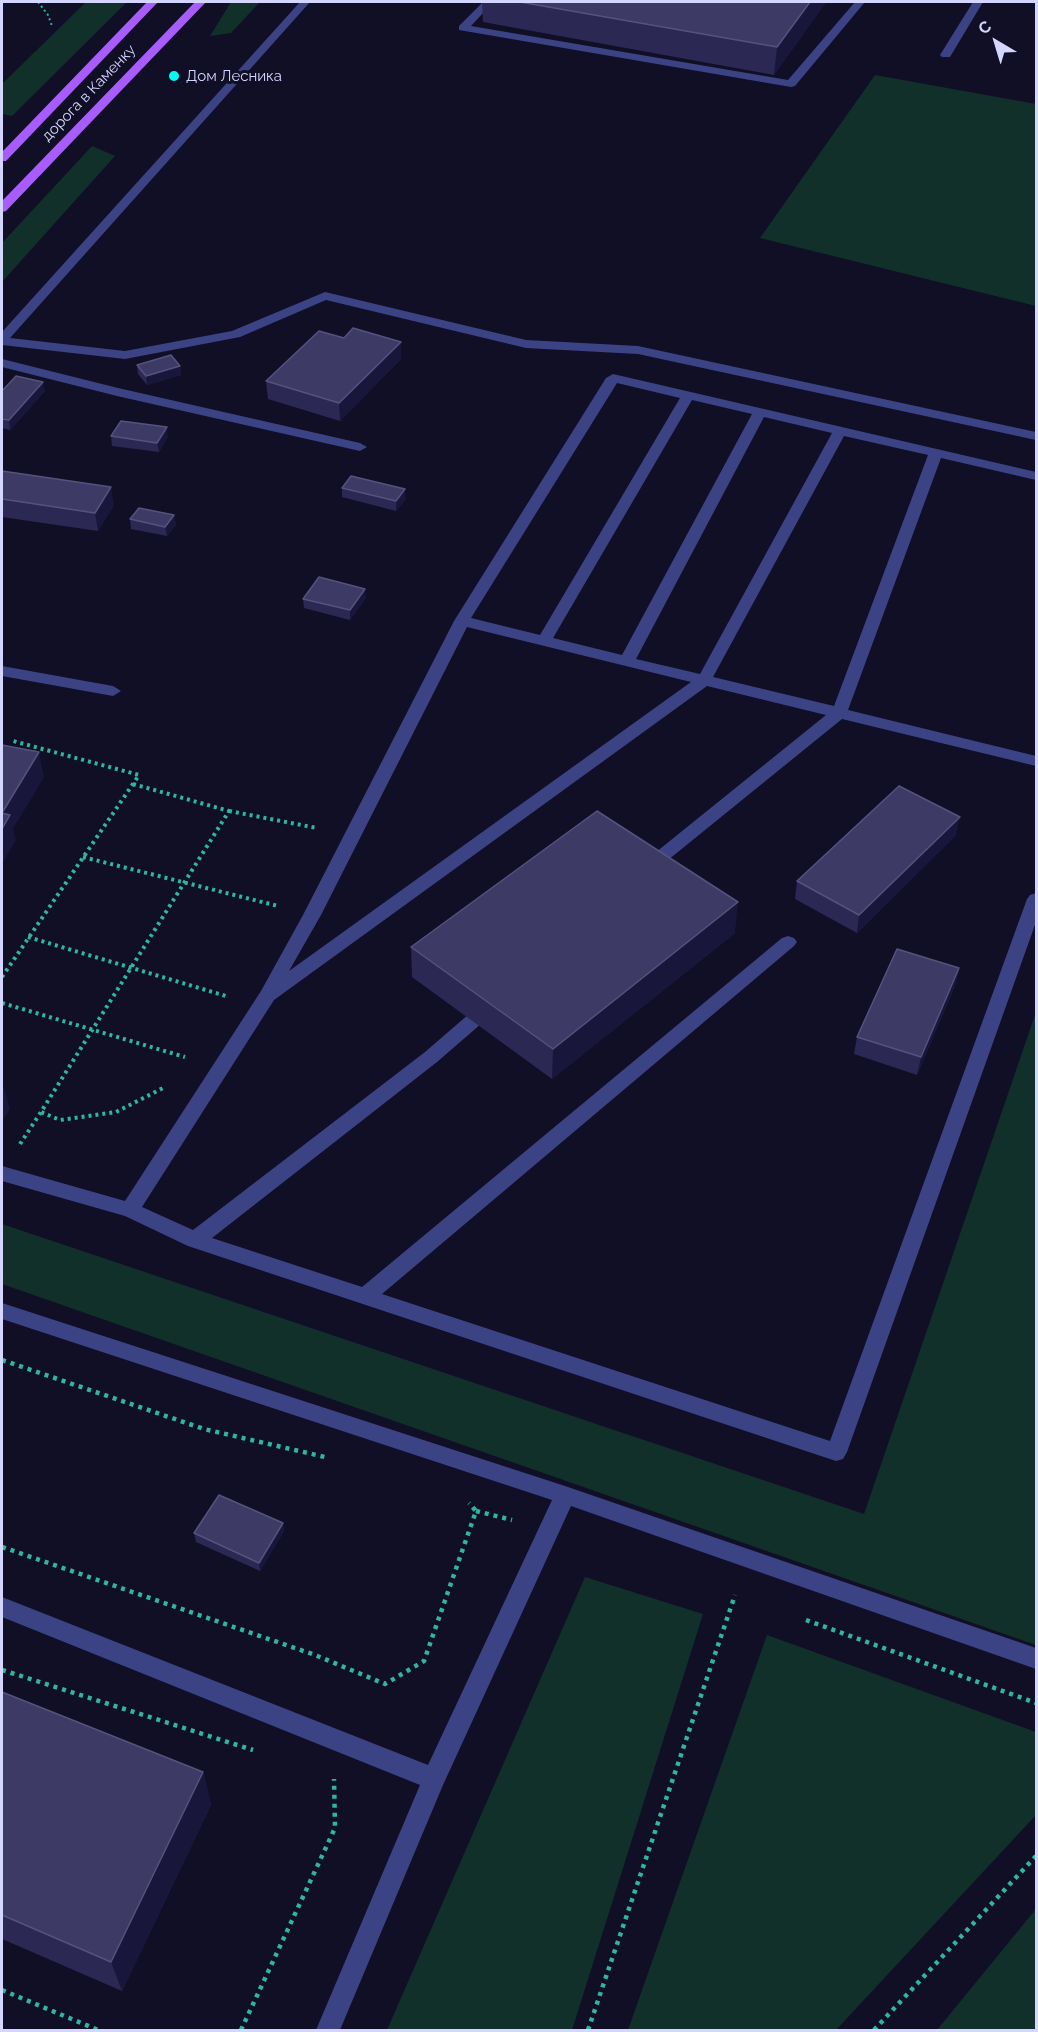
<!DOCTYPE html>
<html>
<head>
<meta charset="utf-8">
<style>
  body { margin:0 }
  #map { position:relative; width:1038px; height:2032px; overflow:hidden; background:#100f26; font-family:Raleway,sans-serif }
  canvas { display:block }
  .frame { position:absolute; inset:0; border:3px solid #d4d6ff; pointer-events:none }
  .north { position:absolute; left:966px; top:12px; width:60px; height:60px; -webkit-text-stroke:4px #100f26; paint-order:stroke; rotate:322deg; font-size:16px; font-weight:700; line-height:24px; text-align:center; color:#d4d6ff }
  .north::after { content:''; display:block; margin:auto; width:21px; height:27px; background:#d4d6ff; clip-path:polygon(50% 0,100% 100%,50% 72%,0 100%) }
</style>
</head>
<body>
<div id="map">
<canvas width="1038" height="2032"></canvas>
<div class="frame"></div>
<div class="north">С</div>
</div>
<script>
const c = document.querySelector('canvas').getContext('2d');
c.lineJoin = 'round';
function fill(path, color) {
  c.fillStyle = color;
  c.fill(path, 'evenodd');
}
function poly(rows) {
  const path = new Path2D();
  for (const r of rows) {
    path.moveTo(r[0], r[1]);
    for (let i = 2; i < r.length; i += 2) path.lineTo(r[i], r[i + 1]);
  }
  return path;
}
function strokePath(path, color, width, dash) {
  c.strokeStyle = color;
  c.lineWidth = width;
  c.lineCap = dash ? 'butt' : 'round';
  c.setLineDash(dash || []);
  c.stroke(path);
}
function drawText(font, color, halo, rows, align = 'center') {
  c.font = font + ' Raleway,sans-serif';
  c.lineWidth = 6;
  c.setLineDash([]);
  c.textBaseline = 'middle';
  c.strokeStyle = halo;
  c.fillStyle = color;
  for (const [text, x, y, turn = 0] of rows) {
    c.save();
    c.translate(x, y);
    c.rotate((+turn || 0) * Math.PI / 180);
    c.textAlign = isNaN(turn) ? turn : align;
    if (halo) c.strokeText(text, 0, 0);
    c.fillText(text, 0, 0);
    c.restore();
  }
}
fill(poly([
  [86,2,127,2,12,116,2,114,2,84],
  [231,2,260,2,231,33,210,36],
  [875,75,1036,104,1036,306,760,238],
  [92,146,115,156,2,282,2,243],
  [1036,1012,1036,1645,2,1284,2,1224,864,1514],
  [585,1577,703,1614,572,2030,387,2030],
  [767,1635,1036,1732,1036,1815,836,2030,628,2030],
  [1036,1909,1036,2030,937,2030]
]), '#12302a');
strokePath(poly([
  [38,2,48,15,52,26]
]), '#30b79b', 2, [2, 3]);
strokePath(poly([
  [133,784,229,811,41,1112,60,1120,116,1112,165,1087],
  [229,811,317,828],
  [83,857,278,906],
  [28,937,226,996],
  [2,977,139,775,13,741],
  [2,1003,185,1057],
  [20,1144,41,1112]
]), '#30b79b', 4, [3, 4]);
strokePath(poly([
  [2,1360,204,1429,325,1457],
  [476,1511,512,1520],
  [2,1547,315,1655,385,1684,424,1661,476,1511,469,1503],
  [806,1620,1036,1703],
  [2,1670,253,1750],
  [2,1990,98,2030],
  [241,2030,335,1828,334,1779],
  [588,2030,735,1595],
  [874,2030,1036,1856]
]), '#30b79b', 4.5, [4, 5]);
fill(poly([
  [300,2,310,2,10,338,125,351,232,331,325,292,526,340,638,346,1036,432,1036,440,638,354,526,348,326,300,240,337,125,359,2,345,2,332,300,2],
  [483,2,493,2,471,26,788,80,855,2,865,2,795,86,791,87,459,30,459,26,483,2],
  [973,2,983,2,950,57,942,57,940,55,973,2],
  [2,359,118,388,360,443,367,447,360,451,117,396,2,367,2,359],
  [613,374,1036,472,1036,480,941,458,848,710,1036,756,1036,766,842,719,652,873,640,873,638,869,640,865,826,715,707,686,274,1000,142,1207,193,1230,425,1052,484,1001,490,999,496,1001,499,1006,496,1011,437,1062,212,1238,362,1287,782,938,788,936,794,938,797,942,794,946,382,1294,830,1441,1027,899,1030,895,1036,893,1036,922,847,1452,843,1459,836,1461,188,1246,125,1216,2,1181,2,1166,125,1201,261,991,303,915,454,621,606,378,613,374],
  [617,383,680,398,540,635,471,618,617,383],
  [692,400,752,414,622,655,553,638,692,400],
  [764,417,832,433,700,674,636,659,764,417],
  [844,436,928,455,834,706,713,677,844,436],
  [467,627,691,682,289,971,321,915,467,627],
  [2,666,113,686,121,691,113,696,2,676,2,666],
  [2,1303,565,1486,1036,1648,1036,1669,571,1506,443,1785,340,2030,316,2030,420,1785,2,1617,2,1597,428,1765,552,1500,2,1319,2,1303]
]), '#3b4385');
fill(poly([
  [147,2,158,2,6,161,2,161,2,152,147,2],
  [195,2,206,2,6,211,2,212,2,201,195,2]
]), '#a95cfe');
fill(poly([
  [482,2,826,2,774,75,483,22],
  [401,342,401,359,340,421,268,399,266,381],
  [137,365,180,366,181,375,147,385,138,374],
  [2,391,45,391,10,430,2,428],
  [111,436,168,436,159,452,112,446],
  [2,471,114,505,98,531,2,517],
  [342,488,406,499,396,511,342,497],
  [174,515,176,525,167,536,131,529,130,519],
  [366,598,350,620,304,608,303,599],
  [956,835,857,933,795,899,797,881],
  [735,933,552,1079,412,977,411,947],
  [959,968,955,986,917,1075,854,1054,857,1037],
  [283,1523,284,1531,260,1571,196,1542,194,1533],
  [2,1692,203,1772,211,1805,122,1991,2,1939]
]), '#2b2854');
fill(poly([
  [810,2,826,2,774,75,777,47],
  [401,342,401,359,340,421,339,403],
  [180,366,181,375,147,385,146,376],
  [43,382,45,391,10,430,9,420],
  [167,427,168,436,159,452,157,443],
  [111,487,114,505,98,531,95,513],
  [405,489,406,499,396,511,396,501],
  [174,515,176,525,167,536,165,527],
  [365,589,366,598,350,620,350,610],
  [39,752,44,777,13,829,16,840,2,864,2,813],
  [960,817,956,835,857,933,859,915],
  [738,902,735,933,552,1079,553,1049],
  [959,968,955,986,917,1075,921,1057],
  [3,1085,10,1109,2,1121,2,1087],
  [283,1523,284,1531,260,1571,259,1563],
  [203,1772,211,1805,122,1991,111,1962]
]), '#18163a');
const building = poly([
  [520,2,810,2,777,47,520,2],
  [353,328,401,342,339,403,266,381,319,331,344,338,353,328],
  [171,355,180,366,146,376,137,365,171,355],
  [16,376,43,382,9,420,2,419,2,391,16,376],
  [121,421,167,427,157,443,111,436,121,421],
  [2,471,111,487,95,513,2,499,2,471],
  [351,476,405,489,396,501,342,488,351,476],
  [139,508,174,515,165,527,130,519,139,508],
  [319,577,365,589,350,610,303,599,319,577],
  [2,745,39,752,2,813,10,815,2,829,2,745],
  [899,786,960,817,859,915,797,881,899,786],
  [597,811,738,902,553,1049,411,947,597,811],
  [897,949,959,968,921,1057,857,1037,897,949],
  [219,1495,283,1523,259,1563,194,1533,219,1495],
  [2,1692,203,1772,111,1962,2,1915,2,1692]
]);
fill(building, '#3d3b66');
strokePath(building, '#55537e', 1.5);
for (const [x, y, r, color] of [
  [174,76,6,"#02fdf0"]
]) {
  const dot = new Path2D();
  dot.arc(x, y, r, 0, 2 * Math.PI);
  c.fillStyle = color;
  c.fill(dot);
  strokePath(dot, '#100f26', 2);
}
drawText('15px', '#d4d6ff', '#100f26', [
  ["Дом Лесника",186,76]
], 'left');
drawText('15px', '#d4d6ff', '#100f26', [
  ["дорога в Каменку",89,93,-46]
]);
</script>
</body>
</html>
